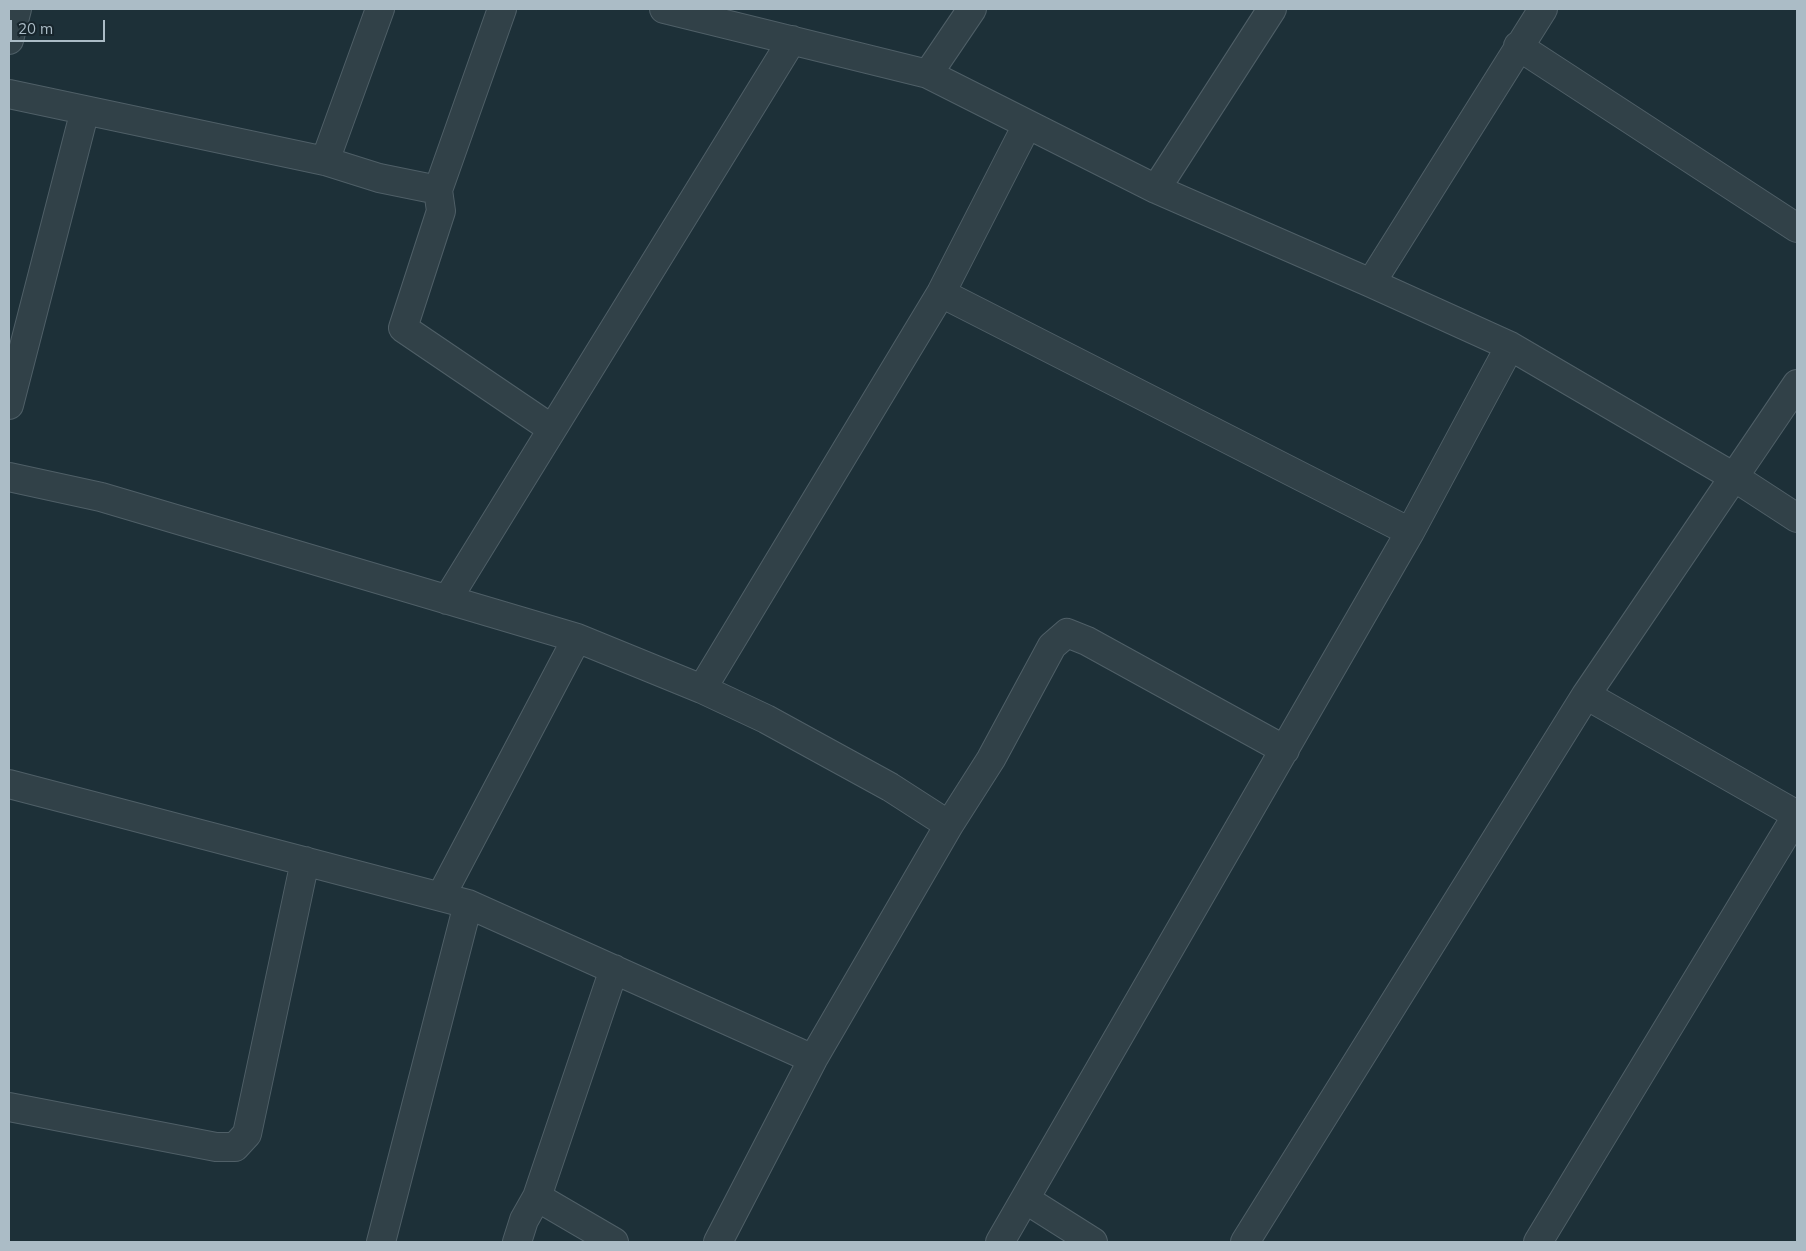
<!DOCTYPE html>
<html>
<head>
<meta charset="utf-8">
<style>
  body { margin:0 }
  #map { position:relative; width:1806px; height:1251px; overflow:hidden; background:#1d3038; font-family:Mulish,sans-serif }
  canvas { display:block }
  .frame { position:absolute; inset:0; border:10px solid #abbcc6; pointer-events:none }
  .scale { position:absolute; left:10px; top:20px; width:95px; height:22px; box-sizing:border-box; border:2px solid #abbcc6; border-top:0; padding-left:6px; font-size:15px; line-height:18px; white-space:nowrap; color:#abbcc6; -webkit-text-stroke:4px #17252c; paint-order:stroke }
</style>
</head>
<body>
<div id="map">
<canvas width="1806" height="1251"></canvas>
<div class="frame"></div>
<div class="scale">20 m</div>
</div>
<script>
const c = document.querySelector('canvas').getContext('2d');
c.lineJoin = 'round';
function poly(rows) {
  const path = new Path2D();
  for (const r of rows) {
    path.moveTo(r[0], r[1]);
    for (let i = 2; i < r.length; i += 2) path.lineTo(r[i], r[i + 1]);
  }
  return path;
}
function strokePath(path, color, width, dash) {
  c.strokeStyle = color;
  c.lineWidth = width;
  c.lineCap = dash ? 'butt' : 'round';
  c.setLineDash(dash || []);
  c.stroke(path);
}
const minor = poly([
  [664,9,928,74,1156,189,1371,283,1510,346,1734,477,1797,518],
  [9,40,17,9],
  [1518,46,1797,228],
  [928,74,972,9],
  [9,94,325,161,379,178,438,190,441,211,403,328,552,429],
  [325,161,380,9],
  [1156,189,1272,9],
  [438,190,502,9],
  [1371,283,1543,9],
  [941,293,1410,532],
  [9,405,85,110],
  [9,477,101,497,577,638,702,689,766,719,890,787,949,825],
  [447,600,792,40],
  [702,689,941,293,1027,125],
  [1586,695,1797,815],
  [9,784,468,904,813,1059],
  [441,896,577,638],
  [9,1107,216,1147,235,1147,247,1134,305,861],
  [537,1197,614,969],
  [1025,1199,1093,1242],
  [381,1242,468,904],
  [517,1242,524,1220,537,1197,614,1242],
  [718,1242,813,1059,949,825,991,759,1052,646,1067,633,1087,641,1285,750],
  [1000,1242,1410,532,1510,346],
  [1245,1242,1586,695,1797,384],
  [1538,1242,1797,815]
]);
strokePath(minor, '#4f5f67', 30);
strokePath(minor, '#314148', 28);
</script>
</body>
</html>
